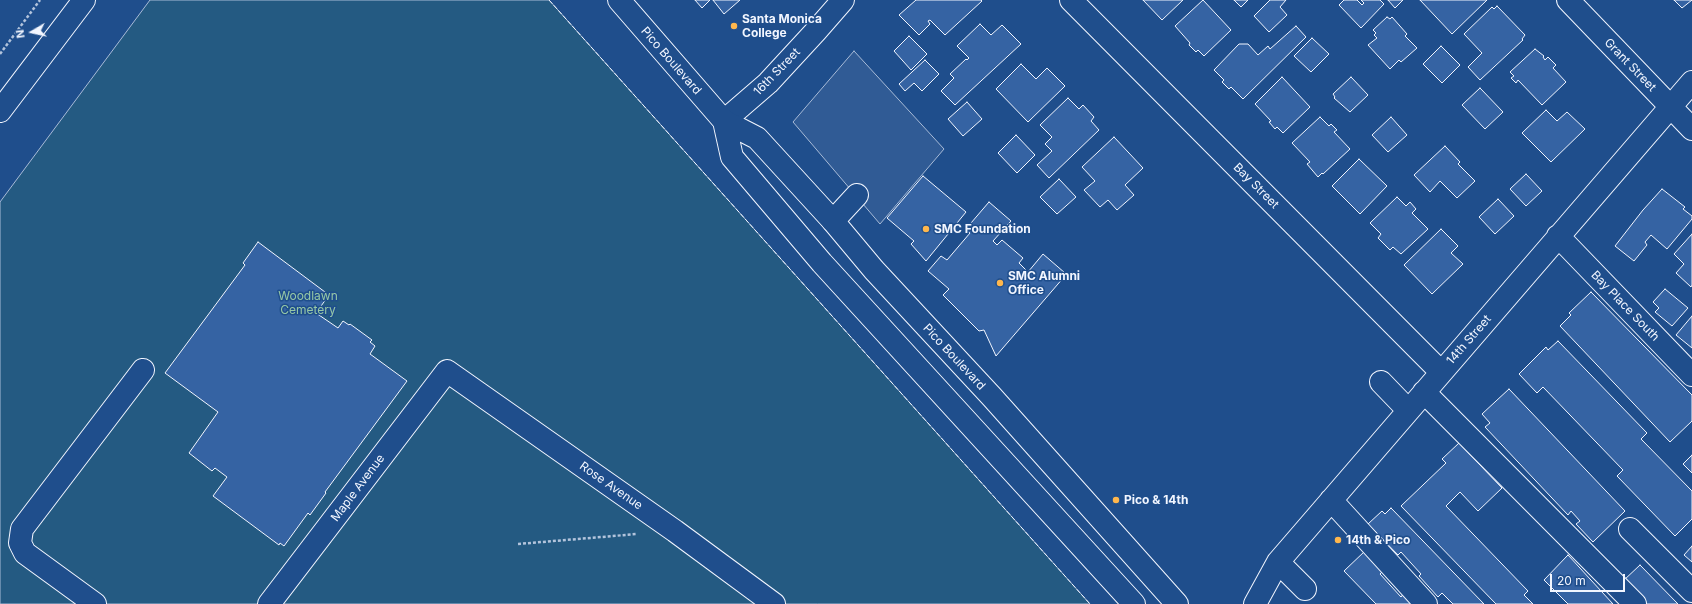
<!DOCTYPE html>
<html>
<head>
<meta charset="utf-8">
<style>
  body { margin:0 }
  #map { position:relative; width:1692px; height:604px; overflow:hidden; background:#1f4e8c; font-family:Inter,sans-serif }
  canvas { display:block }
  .north { position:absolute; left:12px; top:12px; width:40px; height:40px; -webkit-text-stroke:3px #1f4e8c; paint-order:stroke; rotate:261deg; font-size:11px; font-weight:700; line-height:16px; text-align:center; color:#f2f6ff }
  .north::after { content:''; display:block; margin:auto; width:14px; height:18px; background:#f2f6ff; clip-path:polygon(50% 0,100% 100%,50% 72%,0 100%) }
  .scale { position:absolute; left:1550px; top:574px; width:75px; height:18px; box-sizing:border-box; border:2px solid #f2f6ff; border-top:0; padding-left:5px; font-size:12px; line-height:14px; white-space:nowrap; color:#f2f6ff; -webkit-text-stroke:3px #1f4e8c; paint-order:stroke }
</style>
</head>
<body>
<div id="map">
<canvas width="1692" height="604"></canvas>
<div class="north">N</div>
<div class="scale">20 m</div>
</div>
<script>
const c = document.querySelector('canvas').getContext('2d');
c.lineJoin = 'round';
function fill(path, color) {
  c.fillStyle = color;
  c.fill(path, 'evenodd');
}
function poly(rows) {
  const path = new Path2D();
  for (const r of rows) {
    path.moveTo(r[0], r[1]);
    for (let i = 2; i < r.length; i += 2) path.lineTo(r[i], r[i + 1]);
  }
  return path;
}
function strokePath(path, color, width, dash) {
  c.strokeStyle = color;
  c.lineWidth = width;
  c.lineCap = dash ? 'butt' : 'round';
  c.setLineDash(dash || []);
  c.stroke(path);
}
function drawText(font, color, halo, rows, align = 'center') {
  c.font = font + ' Inter,sans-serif';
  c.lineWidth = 3;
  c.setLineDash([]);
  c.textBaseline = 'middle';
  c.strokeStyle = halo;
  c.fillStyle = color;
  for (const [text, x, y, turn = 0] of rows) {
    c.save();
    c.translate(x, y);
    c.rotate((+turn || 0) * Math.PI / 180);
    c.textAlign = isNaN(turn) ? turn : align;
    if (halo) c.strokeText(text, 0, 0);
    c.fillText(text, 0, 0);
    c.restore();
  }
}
const green = poly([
  [150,0,549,0,1090,604,0,604,0,202,150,0]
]);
fill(green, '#245a82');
strokePath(green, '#a8bbd7', 1);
const parking = poly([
  [854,51,944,149,880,224,793,122,854,51]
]);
fill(parking, '#305b95');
strokePath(parking, '#a8bbd7', 1);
const building = poly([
  [695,0,710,0,702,8,695,0],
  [713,0,740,0,724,14,713,0],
  [916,0,981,0,982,1,945,35,930,20,928,21,930,24,919,35,899,15,916,0],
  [1143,0,1183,0,1162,20,1143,0],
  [1203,0,1231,30,1204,56,1198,50,1196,52,1189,45,1190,43,1175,26,1203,0],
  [1234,0,1248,0,1241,7,1234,0],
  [1270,0,1286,0,1280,7,1287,15,1269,32,1254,16,1270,0],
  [1344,0,1357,0,1362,5,1364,3,1361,0,1380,0,1384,4,1361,28,1339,5,1344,0],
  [1388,0,1403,0,1395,8,1388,0],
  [1420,0,1487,0,1452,34,1420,0],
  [1674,0,1692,0,1682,8,1674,0],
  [1497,6,1525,35,1522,39,1523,40,1480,80,1468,67,1482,53,1464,34,1492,7,1494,9,1497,6],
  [1387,17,1390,19,1392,17,1407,34,1405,36,1417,48,1401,62,1399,60,1390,69,1368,45,1377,38,1374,35,1376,33,1373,30,1387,17],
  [980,24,991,35,1002,25,1021,44,955,105,941,91,954,78,950,74,966,59,967,60,969,58,957,46,980,24],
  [1296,26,1306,37,1243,99,1231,87,1229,89,1222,82,1224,80,1214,70,1239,44,1248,44,1258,55,1268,46,1270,49,1296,26],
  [909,36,927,54,911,70,894,51,909,36],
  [1312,38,1329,54,1311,72,1294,56,1312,38],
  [1441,46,1460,65,1442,83,1423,64,1441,46],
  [1535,49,1544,56,1543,57,1545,60,1548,57,1556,65,1553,68,1566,82,1542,105,1518,80,1516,83,1511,78,1514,76,1510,72,1535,49],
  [925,60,939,74,922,91,914,83,905,91,899,84,925,60],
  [1021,64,1036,79,1047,68,1065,86,1028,122,996,89,1021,64],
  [1282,77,1310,107,1283,133,1277,127,1275,129,1269,122,1271,121,1255,104,1282,77],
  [1351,77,1368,95,1350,112,1334,98,1335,97,1333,94,1351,77],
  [1480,88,1503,112,1485,129,1462,105,1480,88],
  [1068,98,1079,109,1083,105,1094,117,1091,121,1099,130,1049,178,1037,165,1052,151,1045,144,1052,137,1040,125,1068,98],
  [967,102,982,119,963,136,948,119,967,102],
  [1546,110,1557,121,1567,112,1585,129,1551,162,1522,133,1546,110],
  [1320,117,1329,126,1331,124,1337,130,1334,132,1350,149,1323,174,1322,173,1318,177,1307,164,1310,162,1292,143,1320,117],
  [1391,117,1407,135,1388,152,1372,135,1391,117],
  [1016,135,1035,155,1017,173,998,153,1016,135],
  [1114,137,1143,168,1125,185,1134,195,1117,210,1108,200,1100,207,1084,190,1095,181,1082,167,1114,137],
  [1445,146,1460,162,1458,164,1475,181,1457,198,1440,181,1430,192,1414,175,1445,146],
  [1359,159,1387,186,1360,214,1332,186,1359,159],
  [1526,174,1542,191,1526,206,1510,189,1526,174],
  [923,176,966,212,926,261,911,244,914,241,887,218,923,176],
  [1059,179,1076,197,1057,214,1040,197,1059,179],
  [1662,189,1685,207,1683,209,1692,216,1692,219,1667,249,1651,235,1645,242,1647,245,1634,261,1615,246,1643,210,1662,189],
  [1397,197,1406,206,1410,202,1416,209,1412,213,1428,229,1401,254,1393,247,1390,250,1378,238,1381,234,1370,223,1397,197],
  [1498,199,1514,216,1495,234,1479,217,1498,199],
  [989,202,1011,221,993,241,997,245,1002,240,1023,258,1019,263,1028,272,1043,254,1065,273,1062,276,1064,277,996,356,984,330,979,331,943,295,949,289,928,271,941,256,947,260,970,233,965,230,989,202],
  [1441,229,1458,246,1451,253,1463,264,1432,294,1404,265,1441,229],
  [1692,234,1692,285,1691,287,1676,273,1684,264,1674,254,1692,234],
  [258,242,329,295,316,313,338,328,343,321,349,325,350,324,372,340,370,342,375,346,370,354,407,381,325,492,326,493,310,515,308,513,284,546,280,543,279,545,213,496,227,477,215,468,212,471,189,453,218,412,165,373,245,265,243,263,258,242],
  [1665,289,1688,308,1672,326,1655,312,1659,308,1653,302,1665,289],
  [1591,292,1692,395,1692,421,1670,442,1560,326,1571,315,1569,313,1591,292],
  [1692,316,1692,348,1676,335,1692,316],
  [1558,341,1647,433,1641,439,1692,491,1692,519,1675,536,1617,476,1623,470,1543,387,1537,393,1519,374,1546,347,1548,350,1558,341],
  [1509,389,1625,511,1593,542,1576,524,1580,521,1571,511,1568,515,1485,427,1490,423,1482,414,1509,389],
  [1459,443,1502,488,1478,511,1460,492,1446,506,1528,591,1524,595,1533,604,1496,604,1401,506,1446,463,1442,459,1459,443],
  [1692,455,1692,473,1683,464,1692,455],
  [1391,508,1484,604,1453,604,1442,593,1438,597,1419,576,1421,574,1401,552,1398,555,1368,524,1382,511,1385,514,1391,508],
  [1692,546,1692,562,1684,555,1692,546],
  [1365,551,1384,570,1380,574,1401,597,1404,593,1415,604,1376,604,1344,571,1365,551],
  [1568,555,1613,604,1568,604,1544,580,1568,555],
  [1640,565,1678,604,1646,604,1623,581,1640,565]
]);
fill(building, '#3563a3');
strokePath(building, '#f2f6ff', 1);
const minor = poly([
  [1071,0,1441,372],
  [1568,0,1692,129],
  [0,111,84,0],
  [724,121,768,83,816,31,843,0],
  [833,221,857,195],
  [1558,236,1692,375],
  [1381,382,1408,410],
  [1424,392,1635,604],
  [1331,500,1426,604],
  [1630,529,1692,591],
  [1278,562,1305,589],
  [95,604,25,553,20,543,22,529,143,370],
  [269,604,447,371,675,531,774,604],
  [1255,604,1278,562,1692,82]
]);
const major = poly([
  [619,0,724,121,757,138,833,221,874,270,992,397,1177,604],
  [724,121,732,157,822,263,1134,604]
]);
strokePath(minor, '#f2f6ff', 24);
strokePath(major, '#f2f6ff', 24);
strokePath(poly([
  [0,54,40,0],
  [518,544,637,534]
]), '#b3c4dc', 2.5, [3, 2]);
strokePath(minor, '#1f4e8c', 22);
strokePath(major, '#1f4e8c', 22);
strokePath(poly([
  [549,0,1090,604]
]), '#f2f6ff', 1, [5, 2]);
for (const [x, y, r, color] of [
  [734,26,4,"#ffb74d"],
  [926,229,4,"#ffb74d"],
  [1000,283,4,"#ffb74d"],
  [1116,500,4,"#ffb74d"],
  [1338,540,4,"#ffb74d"]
]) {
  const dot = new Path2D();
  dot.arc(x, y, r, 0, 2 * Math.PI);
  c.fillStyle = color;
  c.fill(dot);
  strokePath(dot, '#1f4e8c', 1.5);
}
drawText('bold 12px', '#f2f6ff', '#1f4e8c', [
  ["Santa Monica",742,19],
  ["College",742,33],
  ["SMC Foundation",934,229],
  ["SMC Alumni",1008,276],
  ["Office",1008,290],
  ["Pico & 14th",1124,500],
  ["14th & Pico",1346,540]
], 'left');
drawText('12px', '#f2f6ff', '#1f4e8c', [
  ["Pico Boulevard",671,61,49],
  ["Grant Street",1630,65,46],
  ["16th Street",777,72,-46],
  ["Bay Street",1256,186,45],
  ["Bay Place South",1625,306,46],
  ["14th Street",1469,340,-49],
  ["Pico Boulevard",954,357,47],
  ["Rose Avenue",611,486,35],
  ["Maple Avenue",358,488,-53]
]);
drawText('12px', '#97c8a6', '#1f4e8c', [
  ["Woodlawn",308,296],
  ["Cemetery",308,310]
]);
</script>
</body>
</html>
